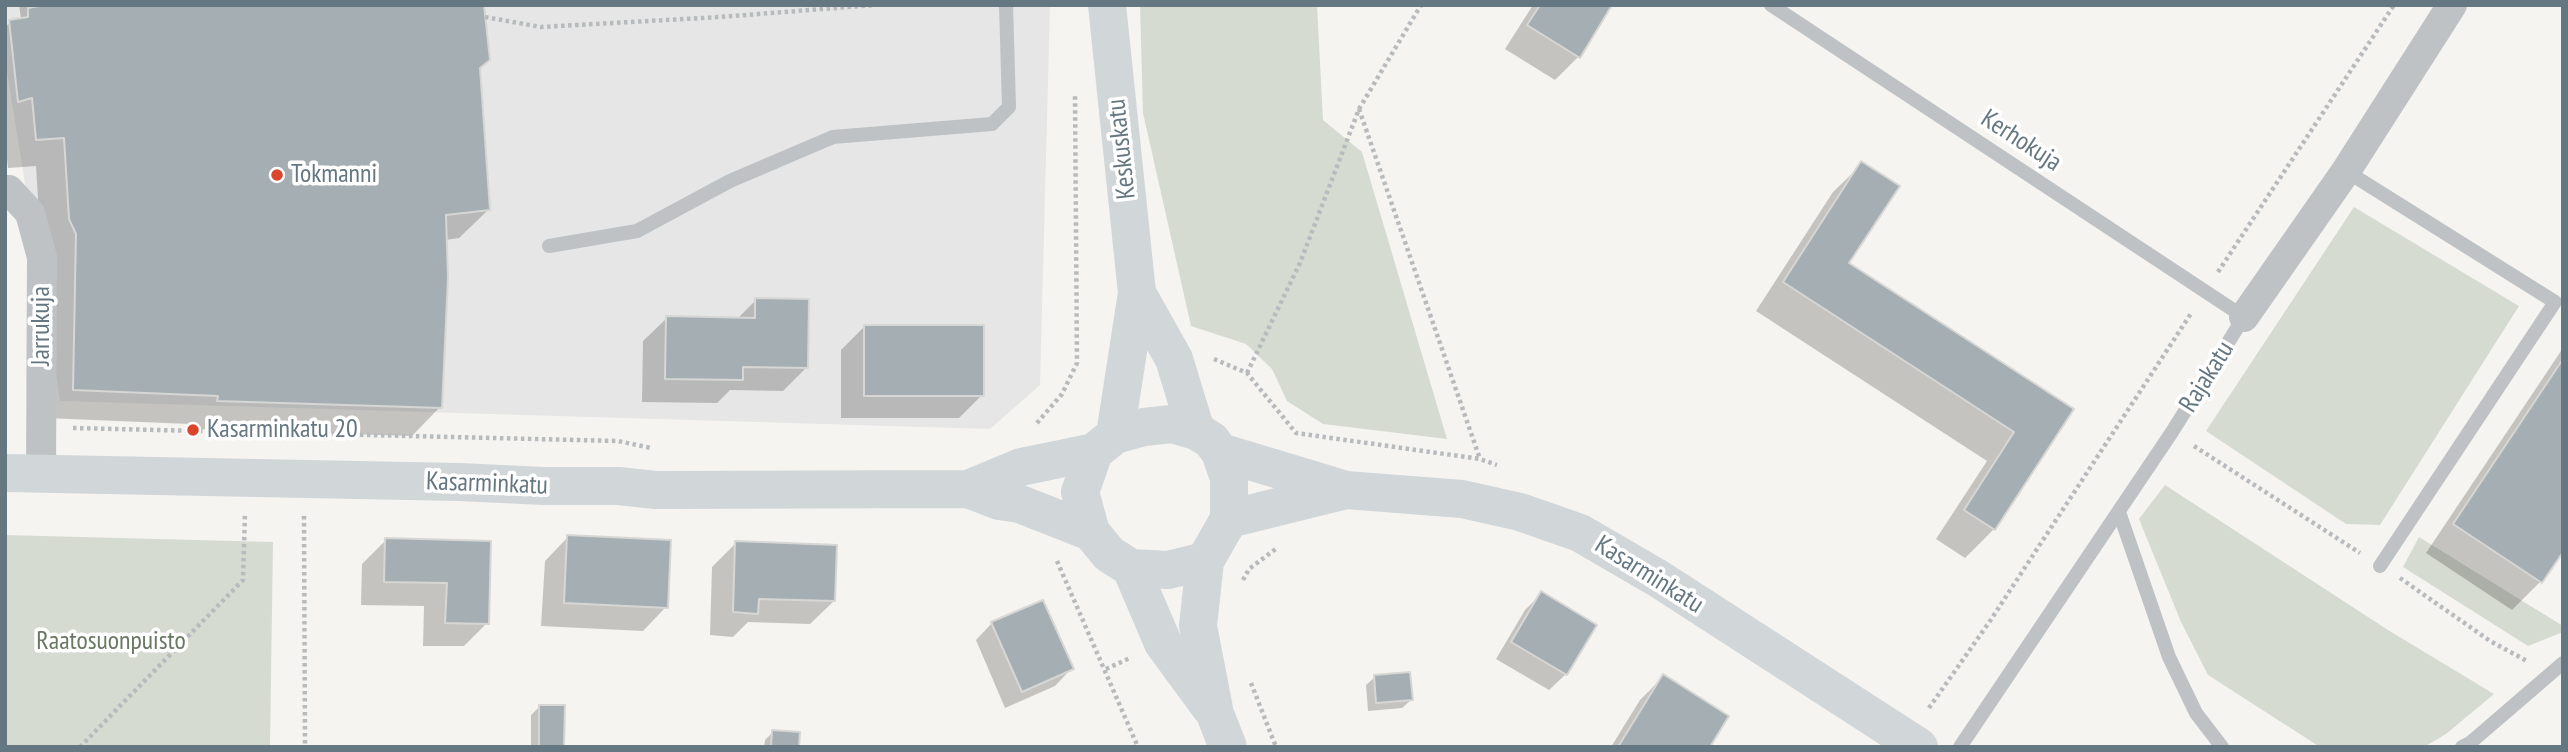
<!DOCTYPE html>
<html>
<head>
<meta charset="utf-8">
<style>
  body { margin:0 }
  #map { position:relative; width:2568px; height:752px; overflow:hidden; background:#f5f4f1; font-family:"PT Sans Narrow",sans-serif }
  canvas { display:block }
  .frame { position:absolute; inset:0; border:7px solid #657781; pointer-events:none }
</style>
</head>
<body>
<div id="map">
<canvas width="2568" height="752"></canvas>
<div class="frame"></div>
</div>
<script>
const c = document.querySelector('canvas').getContext('2d');
c.lineJoin = 'round';
function fill(path, color) {
  c.fillStyle = color;
  c.fill(path, 'evenodd');
}
function poly(rows) {
  const path = new Path2D();
  for (const r of rows) {
    path.moveTo(r[0], r[1]);
    for (let i = 2; i < r.length; i += 2) path.lineTo(r[i], r[i + 1]);
  }
  return path;
}
function strokePath(path, color, width, dash) {
  c.strokeStyle = color;
  c.lineWidth = width;
  c.lineCap = dash ? 'butt' : 'round';
  c.setLineDash(dash || []);
  c.stroke(path);
}
function drawText(font, color, halo, rows, align = 'center') {
  c.font = font + ' "PT Sans Narrow",sans-serif';
  c.lineWidth = 7;
  c.setLineDash([]);
  c.textBaseline = 'middle';
  c.strokeStyle = halo;
  c.fillStyle = color;
  for (const [text, x, y, turn = 0] of rows) {
    c.save();
    c.translate(x, y);
    c.rotate((+turn || 0) * Math.PI / 180);
    c.textAlign = isNaN(turn) ? turn : align;
    if (halo) c.strokeText(text, 0, 0);
    c.fillText(text, 0, 0);
    c.restore();
  }
}
fill(poly([
  [5,5,1050,5,1040,385,990,429,60,401,5,59]
]), '#e5e6e5');
fill(poly([
  [1140,5,1317,5,1323,120,1362,152,1447,439,1323,424,1287,401,1272,369,1246,344,1191,326,1143,113],
  [2354,207,2519,306,2380,525,2346,524,2206,431],
  [2165,485,2388,630,2494,694,2446,734,2424,747,2320,747,2208,675,2181,622,2139,519],
  [5,535,273,542,270,747,5,747],
  [2419,537,2563,626,2563,632,2528,646,2403,567]
]), '#d6dbd2');
fill(poly([
  [19,5,482,5,479,69,488,210,459,238,445,240,440,407,412,436,189,429,190,424,45,418,41,248,36,166,8,168,5,142,5,26,21,18],
  [1533,5,1610,5,1578,57,1555,80,1505,49],
  [1862,164,1847,264,2072,410,1994,529,1965,558,1936,539,1987,461,1756,311,1833,192],
  [756,300,806,368,783,391,730,390,717,403,642,402,643,341,667,318,737,319],
  [865,326,982,395,959,418,841,418,841,350],
  [2563,348,2563,548,2540,582,2512,610,2426,553],
  [568,537,666,607,643,631,541,626,545,561],
  [386,540,489,543,487,623,464,646,423,646,424,606,361,605,362,564],
  [736,543,834,601,810,624,748,622,733,637,710,635,712,567],
  [1541,594,1566,674,1549,690,1496,659,1525,610],
  [992,623,1071,669,1055,686,1005,708,976,640],
  [1375,677,1411,700,1402,708,1368,711,1366,685],
  [1663,677,1708,747,1611,747,1640,700],
  [540,706,563,747,531,747,531,715],
  [773,732,798,747,764,747,765,740]
]), '#0003');
const building = poly([
  [43,5,484,5,490,60,480,68,490,210,446,215,448,278,442,408,217,401,218,396,73,390,76,234,69,219,64,138,36,140,32,98,18,102,9,20,28,17,28,8,43,5],
  [1540,5,1612,5,1580,58,1527,25,1540,5],
  [1861,161,1900,186,1849,263,2074,409,1995,530,1964,510,2014,432,1783,282,1861,161],
  [755,298,809,299,808,368,743,367,743,380,665,379,666,316,755,318,755,298],
  [864,325,984,325,984,396,864,396,864,325],
  [2563,359,2563,552,2542,583,2453,524,2563,359],
  [567,535,671,540,668,608,564,603,567,535],
  [385,538,491,541,489,624,445,623,447,583,384,582,385,538],
  [735,541,837,545,835,601,759,599,758,614,733,612,735,541],
  [1541,591,1597,625,1567,675,1511,642,1541,591],
  [1043,600,1074,669,1022,692,991,622,1043,600],
  [1410,672,1413,700,1376,703,1374,675,1410,672],
  [1663,674,1729,716,1710,747,1618,747,1663,674],
  [539,705,565,705,564,747,539,747,539,705],
  [772,730,800,732,799,747,771,747,772,730]
]);
fill(building, '#a5aeb2');
strokePath(building, '#d6d6d4', 2);
strokePath(poly([
  [485,17,541,27,720,17,874,5],
  [1359,109,1480,459],
  [2218,272,2394,5],
  [1214,359,1247,373,1296,433,1480,459,1497,465],
  [1247,373,1300,263,1359,109,1421,5],
  [1037,423,1062,394,1077,363,1075,95],
  [73,428,618,441,651,448],
  [2194,446,2360,553],
  [304,516,305,747],
  [1057,561,1138,747],
  [2400,578,2490,641,2527,661],
  [1243,580,1249,569,1277,548],
  [1106,669,1130,658],
  [1251,683,1276,747],
  [1929,708,1990,621,2192,312],
  [80,747,243,580,245,513]
]), '#b8bbbd', 4.5, [3.5, 3.5]);
strokePath(poly([
  [1771,5,2244,317,2172,432,1960,747],
  [2346,171,2555,302,2380,566],
  [549,246,637,231,730,181,833,137,992,124,1009,107,1006,5],
  [2119,512,2169,657,2196,713,2222,747],
  [2462,747,2470,743,2563,663]
]), '#bec2c5', 14);
strokePath(poly([
  [5,190,9,190,30,213,42,257,41,475],
  [2244,317,2346,171,2452,5]
]), '#bec2c5', 30);
strokePath(poly([
  [1107,5,1137,293,1115,435],
  [1137,293,1174,359,1196,431],
  [1172,424,1196,431,1211,440,1220,452,1229,478,1229,519,1205,561,1168,570,1131,568,1109,554,1091,532,1080,492,1094,452,1115,435,1144,427,1172,424],
  [1220,452,1346,490,1462,499,1520,512,1580,533,1659,579,1919,747],
  [5,473,459,482,544,486,618,486,656,490,968,489,999,501,1020,504,1091,532],
  [968,489,1021,467,1094,452],
  [1229,519,1346,490],
  [1205,561,1198,626,1215,714,1228,747],
  [1131,568,1163,643,1210,707]
]), '#d1d6d9', 38);
for (const [x, y, r, color] of [
  [277,175,7,"#db452b"],
  [193,430,7,"#db452b"]
]) {
  const dot = new Path2D();
  dot.arc(x, y, r, 0, 2 * Math.PI);
  c.fillStyle = color;
  c.fill(dot);
  strokePath(dot, '#fff', 2.5);
}
drawText('26px', '#657781', '#fff', [
  ["Kerhokuja",2021,141,33],
  ["Keskuskatu",1122,149,-96],
  ["Jarrukuja",42,326,-90],
  ["Rajakatu",2207,377,-58],
  ["Kasarminkatu",487,484,2],
  ["Kasarminkatu",1649,575,32]
]);
drawText('26px', '#657781', '#fff', [
  ["Tokmanni",291,175],
  ["Kasarminkatu 20",207,430]
], 'left');
drawText('26px', '#697863', '#fff', [
  ["Raatosuonpuisto",111,642]
]);
</script>
</body>
</html>
